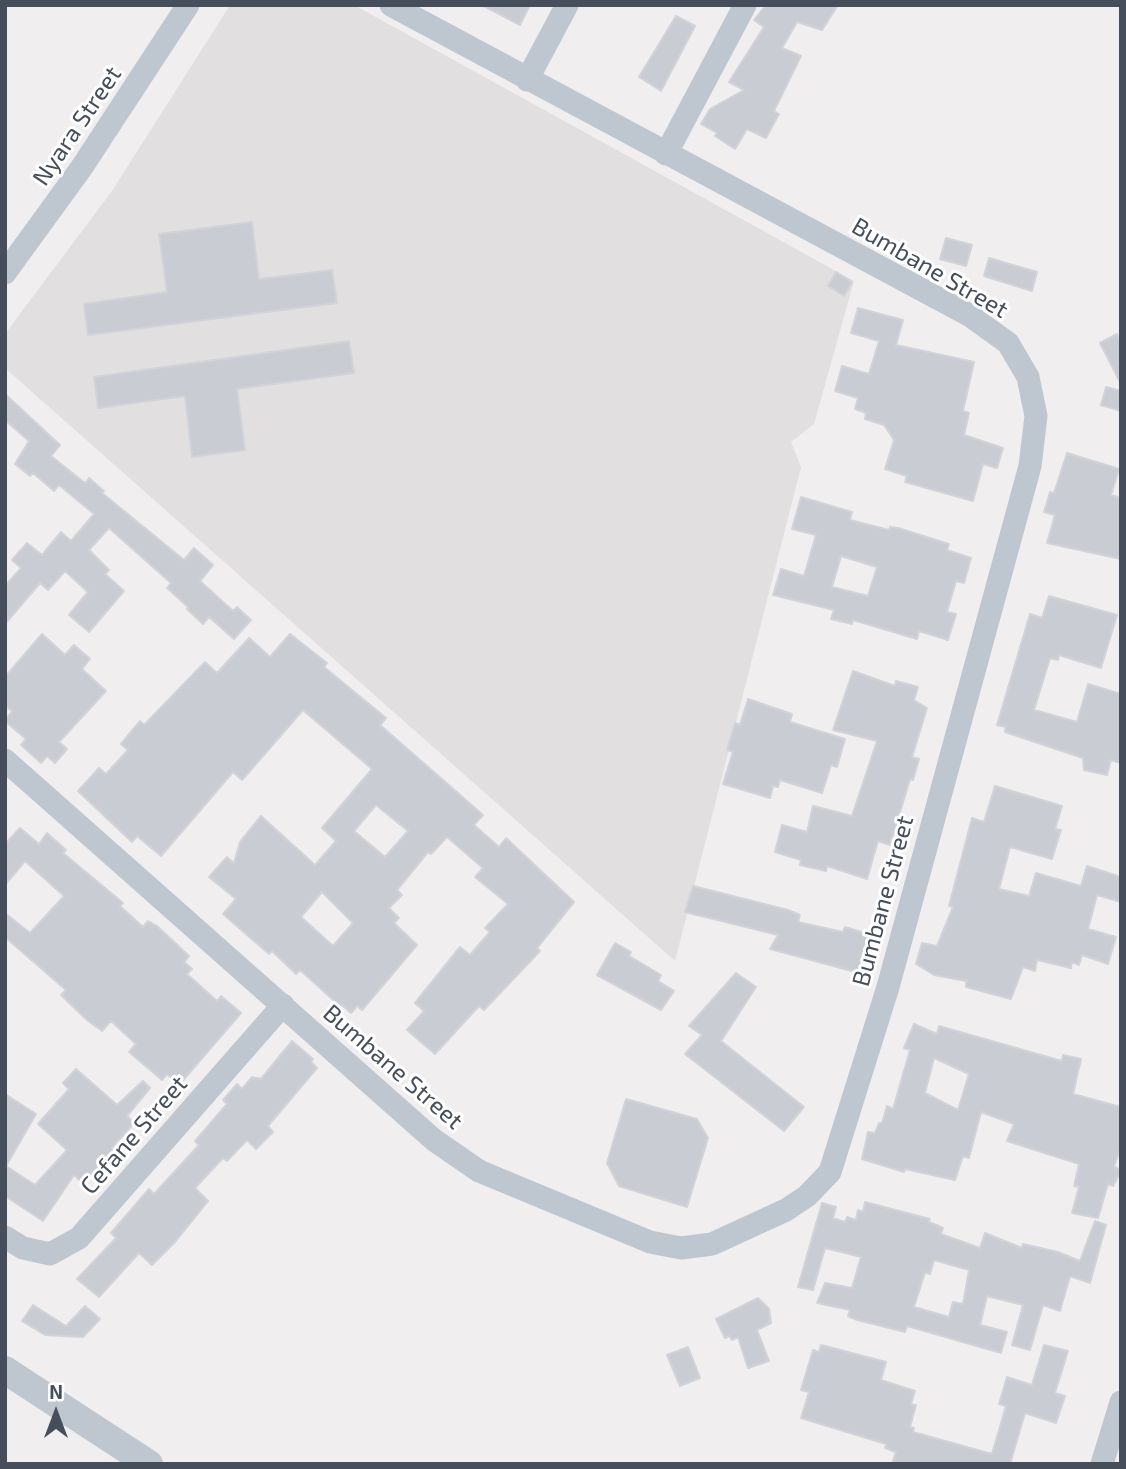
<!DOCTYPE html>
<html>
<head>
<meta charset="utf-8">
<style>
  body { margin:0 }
  #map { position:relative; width:1126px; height:1469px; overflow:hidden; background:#f0eeee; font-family:"Exo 2",sans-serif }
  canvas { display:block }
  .frame { position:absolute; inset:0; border:7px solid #464e5b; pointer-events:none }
  .north { position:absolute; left:21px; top:1378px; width:70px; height:70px; -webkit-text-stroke:5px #fff; paint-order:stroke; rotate:0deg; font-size:19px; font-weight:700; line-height:28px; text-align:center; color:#464e5b }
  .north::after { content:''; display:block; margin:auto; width:24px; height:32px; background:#464e5b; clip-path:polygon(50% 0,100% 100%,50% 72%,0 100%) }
</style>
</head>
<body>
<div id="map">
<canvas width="1126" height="1469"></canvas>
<div class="frame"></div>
<div class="north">N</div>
</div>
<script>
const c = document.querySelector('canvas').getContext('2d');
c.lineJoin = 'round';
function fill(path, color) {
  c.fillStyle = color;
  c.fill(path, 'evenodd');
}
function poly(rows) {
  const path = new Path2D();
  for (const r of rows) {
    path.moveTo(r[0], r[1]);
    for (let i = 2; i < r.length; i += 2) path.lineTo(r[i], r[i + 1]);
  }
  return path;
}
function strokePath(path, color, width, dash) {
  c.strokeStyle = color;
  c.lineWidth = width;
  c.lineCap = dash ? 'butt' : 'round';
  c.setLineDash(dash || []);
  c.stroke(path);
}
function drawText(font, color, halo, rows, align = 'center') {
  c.font = font + ' "Exo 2",sans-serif';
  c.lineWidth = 6;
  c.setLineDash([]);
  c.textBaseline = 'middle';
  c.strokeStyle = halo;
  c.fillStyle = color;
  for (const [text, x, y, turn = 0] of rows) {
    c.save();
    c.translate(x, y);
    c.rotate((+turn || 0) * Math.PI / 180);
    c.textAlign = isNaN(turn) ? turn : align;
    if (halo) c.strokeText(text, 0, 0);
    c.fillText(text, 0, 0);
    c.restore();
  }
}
fill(poly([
  [230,5,354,5,854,281,814,424,791,442,801,467,675,961,5,368,5,334,112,191]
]), '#e1dfe0');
const building = poly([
  [482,5,530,5,520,25,482,5],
  [766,5,838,5,822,30,797,22,782,48,801,56,774,111,779,114,766,138,747,129,735,149,715,136,717,133,701,124,710,109,744,90,729,82,764,27,754,20,766,5],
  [676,16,695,26,661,91,639,77,676,16],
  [252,222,259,279,332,270,337,303,88,335,84,304,167,292,159,234,252,222],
  [946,238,972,245,966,266,940,259,946,238],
  [989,258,1037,272,1032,291,984,276,989,258],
  [836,272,852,282,844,296,828,286,836,272],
  [858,308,903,320,896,345,974,362,963,411,969,413,964,435,1003,448,997,468,983,464,973,501,905,482,907,476,885,469,894,440,884,425,865,419,866,413,855,409,858,398,835,391,842,366,869,374,879,341,851,333,858,308],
  [1117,334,1121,343,1121,384,1100,343,1117,334],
  [349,341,354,373,237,389,245,450,192,457,185,396,98,408,94,377,349,341],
  [1106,387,1121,391,1121,411,1101,405,1106,387],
  [5,394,60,445,51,456,85,483,89,478,104,491,102,493,184,560,194,548,213,565,200,581,233,611,237,607,251,620,234,639,209,617,203,624,187,609,188,607,167,588,171,583,109,528,89,550,109,570,105,574,124,591,89,632,69,615,88,592,65,571,48,590,40,583,5,624,5,586,21,568,12,560,27,543,42,555,61,532,71,541,94,514,59,485,54,491,33,473,30,476,15,464,29,441,5,420,5,394],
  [1067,453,1119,469,1111,495,1121,498,1121,559,1047,543,1055,515,1044,512,1050,492,1054,493,1067,453],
  [801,497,852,512,850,520,889,530,890,527,898,528,949,544,947,550,971,558,964,583,956,581,947,612,956,614,948,640,919,631,917,639,853,620,852,624,831,619,834,610,773,595,781,569,804,576,816,535,792,529,801,497],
  [841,556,877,567,868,596,832,587,841,556],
  [1049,596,1117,615,1101,668,1059,655,1058,660,1050,658,1034,710,1077,722,1088,684,1121,694,1121,763,1111,760,1107,775,1084,770,1083,758,1005,732,1006,727,997,725,1030,614,1042,618,1049,596],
  [42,634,65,655,74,645,90,659,82,669,106,691,59,742,67,749,55,763,47,756,41,763,21,745,26,739,5,721,12,711,5,705,5,677,42,634],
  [290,634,327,663,324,667,386,718,380,725,483,815,474,825,499,847,506,838,574,902,537,948,540,951,484,1010,479,1006,435,1054,407,1030,424,1011,415,1003,460,947,470,955,490,932,485,928,508,904,475,877,483,868,447,837,431,854,428,852,397,890,402,895,389,908,399,918,394,923,417,945,362,1010,357,1006,351,1013,342,1005,341,1007,300,970,296,974,272,951,269,954,223,914,236,899,209,877,227,857,234,863,240,842,261,816,315,865,336,841,322,828,372,769,303,710,242,780,233,772,161,856,137,836,132,842,78,791,99,768,106,774,128,750,121,744,140,721,144,725,205,662,217,673,249,638,270,657,290,634],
  [376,805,408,831,385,857,354,831,376,805],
  [322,892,353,923,333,946,301,917,322,892],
  [853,671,895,686,896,681,918,687,914,700,927,708,912,757,919,759,913,780,910,779,890,845,878,841,867,879,827,866,826,871,800,865,801,860,775,852,782,825,807,832,813,806,852,816,877,741,833,730,853,671],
  [748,699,792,714,790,722,845,739,837,767,831,765,822,793,780,780,778,787,773,786,770,798,723,784,733,752,727,750,735,723,740,725,748,699],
  [995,786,1062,806,1055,829,1061,830,1052,859,1010,847,999,889,1029,896,1036,873,1081,886,1087,866,1121,877,1121,902,1097,895,1088,929,1116,937,1108,964,1082,955,1079,965,1072,962,1071,968,1037,960,1035,971,1023,967,1011,999,966,987,966,981,934,975,916,964,922,943,937,946,953,907,949,906,972,818,984,822,995,786],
  [20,828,39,844,47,833,66,850,63,853,123,903,120,906,143,927,148,921,157,926,189,956,184,962,192,969,187,974,217,1001,221,996,241,1013,179,1085,167,1074,162,1080,129,1052,136,1044,111,1021,102,1031,87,1020,61,995,66,990,5,937,5,913,30,933,64,896,25,861,5,885,5,844,20,828],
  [693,886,788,910,800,915,798,922,843,932,845,927,875,936,863,974,770,949,778,935,685,912,693,886],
  [615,943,631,952,629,956,661,975,658,981,674,991,661,1010,597,975,615,943],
  [736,973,756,987,721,1041,804,1107,784,1131,685,1054,702,1035,689,1026,736,973],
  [914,1024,937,1034,939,1026,1062,1061,1063,1055,1081,1059,1073,1094,1121,1107,1121,1147,1114,1166,1121,1171,1113,1186,1108,1184,1098,1218,1072,1213,1079,1187,1074,1186,1079,1164,1007,1141,1014,1124,981,1112,969,1158,963,1156,955,1180,905,1169,904,1172,862,1159,868,1132,875,1133,879,1123,882,1123,887,1106,893,1109,910,1050,904,1048,914,1024],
  [934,1058,969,1074,958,1110,925,1093,934,1058],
  [292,1041,313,1059,311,1062,317,1068,268,1126,273,1132,256,1149,247,1140,227,1161,223,1158,195,1188,208,1201,176,1241,152,1265,139,1253,99,1297,77,1279,116,1238,111,1233,149,1189,154,1194,199,1145,195,1141,227,1104,223,1100,237,1084,242,1089,252,1077,261,1079,292,1041],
  [76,1069,117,1105,143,1081,150,1088,127,1116,134,1123,112,1148,115,1151,84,1184,74,1175,43,1221,5,1196,5,1094,36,1114,6,1166,35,1185,67,1150,38,1124,69,1089,63,1083,76,1069],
  [626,1099,697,1119,708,1138,687,1207,619,1186,607,1163,626,1099],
  [865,1202,930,1219,929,1222,943,1228,941,1234,980,1248,985,1233,1022,1248,1023,1244,1058,1252,1080,1261,1095,1221,1106,1225,1090,1283,1070,1276,1060,1311,1043,1305,1030,1350,1012,1345,1023,1305,987,1296,980,1325,1007,1332,1001,1353,907,1326,905,1332,857,1320,848,1316,850,1310,817,1303,825,1283,852,1288,861,1257,825,1248,813,1290,798,1287,822,1203,836,1207,833,1218,845,1222,847,1217,856,1220,858,1210,863,1212,865,1202],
  [934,1260,969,1270,963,1304,953,1302,949,1317,914,1307,925,1272,930,1274,934,1260],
  [758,1298,769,1309,771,1323,757,1330,769,1361,748,1368,738,1337,732,1340,729,1336,725,1338,716,1319,758,1298],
  [33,1305,66,1326,85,1306,100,1319,83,1337,45,1335,22,1321,33,1305],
  [821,1345,886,1362,881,1380,915,1391,911,1404,916,1405,910,1427,914,1428,913,1432,992,1454,1006,1406,999,1404,1007,1377,1032,1385,1044,1345,1068,1351,1055,1393,1065,1396,1056,1423,1025,1413,1010,1464,892,1464,896,1452,885,1448,886,1444,801,1418,809,1392,801,1390,813,1350,819,1352,821,1345],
  [688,1347,700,1378,680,1386,667,1355,688,1347]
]);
fill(building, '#caccd3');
strokePath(building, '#d2d3d9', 2);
strokePath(poly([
  [527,80,567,5],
  [666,154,745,5],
  [5,273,82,167,188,5],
  [5,760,434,1140,479,1171,650,1242,681,1248,712,1244,786,1210,807,1196,830,1172,888,987,1030,466,1036,416,1028,377,1008,343,969,315,391,5],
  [5,1237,23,1248,50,1254,79,1238,283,1005],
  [1102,1464,1121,1402]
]), '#bec6d0', 23);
strokePath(poly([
  [5,1370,149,1464]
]), '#bec6d0', 28);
drawText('24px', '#464e5b', '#fff', [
  ["Nyara Street",77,126,-56],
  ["Bumbane Street",930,268,30],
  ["Bumbane Street",883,901,-75],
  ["Bumbane Street",393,1067,41],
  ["Cefane Street",134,1135,-49]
]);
</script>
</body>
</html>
